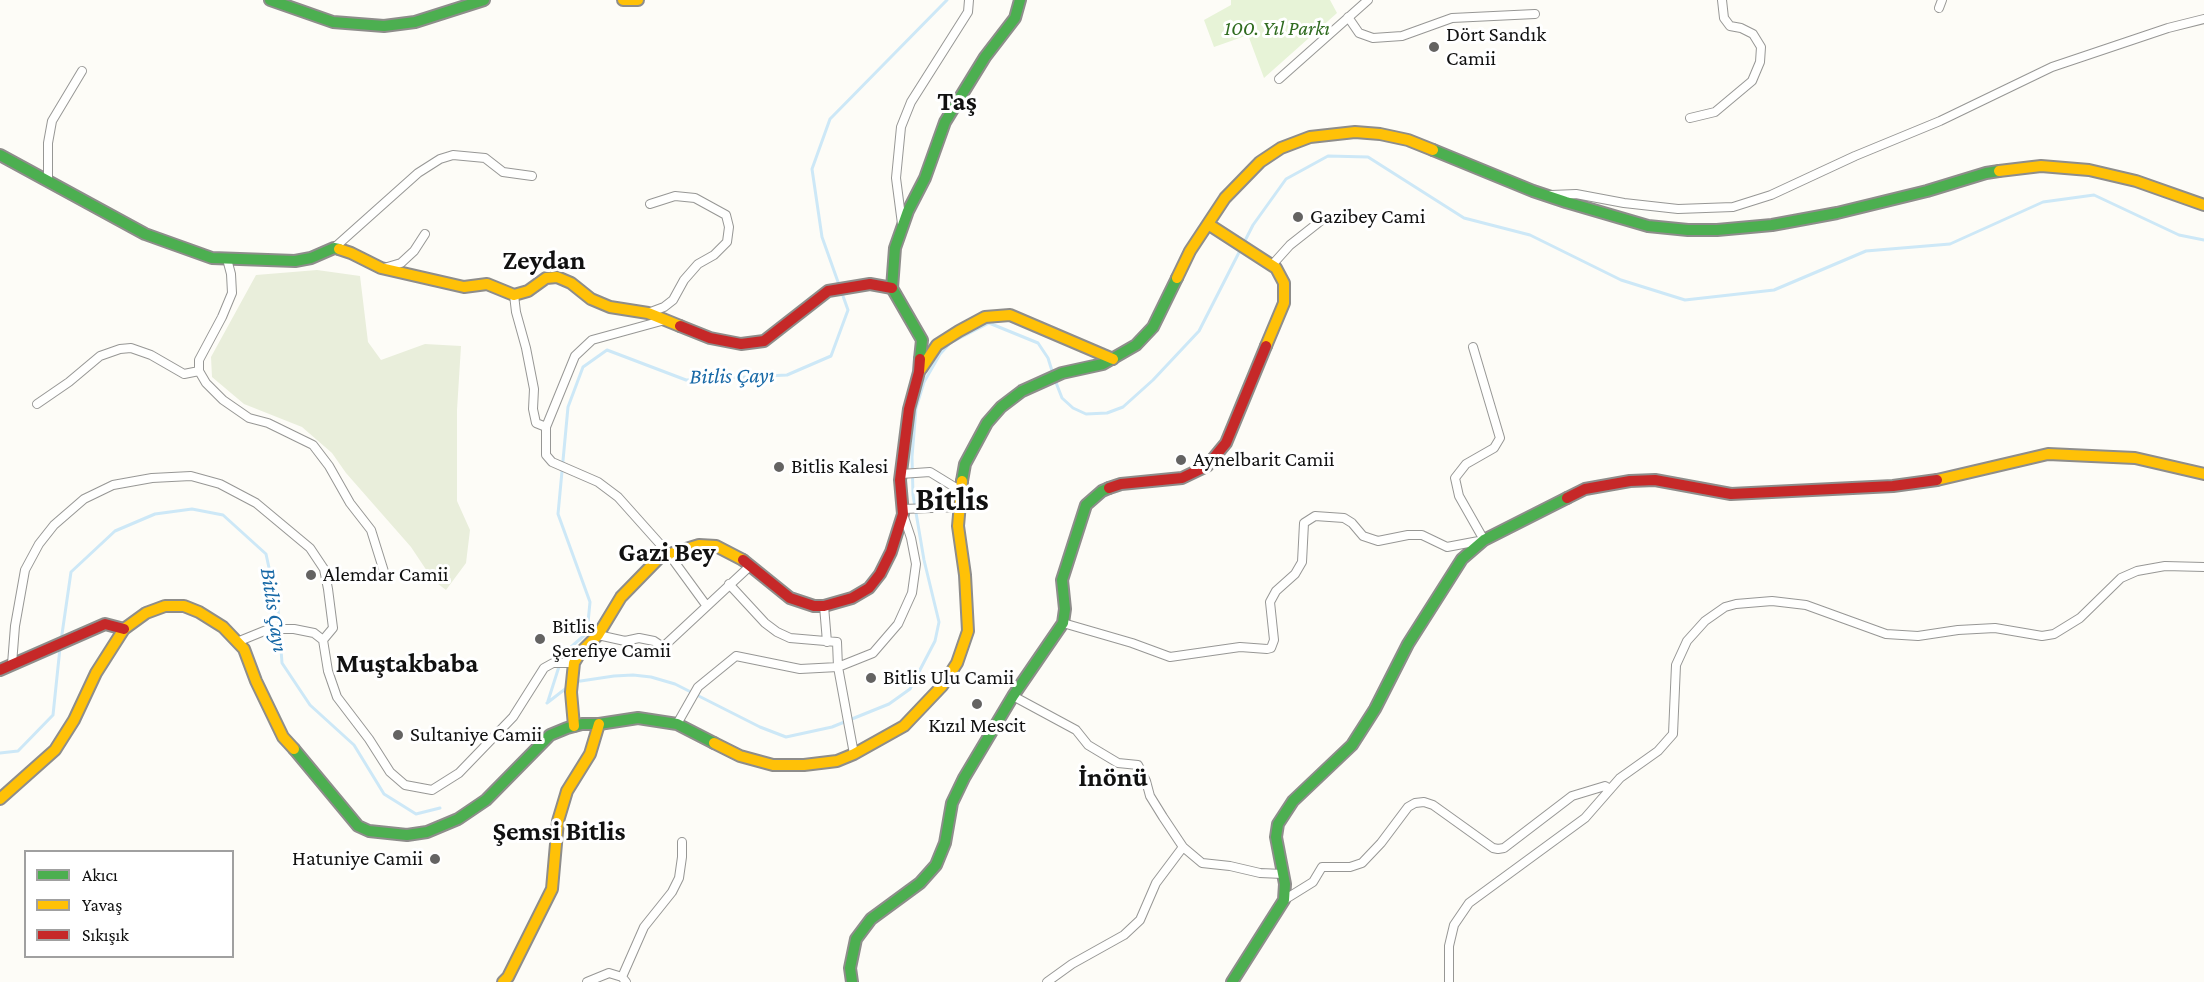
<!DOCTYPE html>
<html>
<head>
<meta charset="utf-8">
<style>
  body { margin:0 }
  #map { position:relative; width:2204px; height:982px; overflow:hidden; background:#fdfcf7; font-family:"Crimson Pro",serif }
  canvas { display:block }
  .legend { position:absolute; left:24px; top:850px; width:210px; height:108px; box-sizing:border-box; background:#fff; border:2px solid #a0a0a0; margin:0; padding:8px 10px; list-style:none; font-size:18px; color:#111 }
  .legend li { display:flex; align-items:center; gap:12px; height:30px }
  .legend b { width:30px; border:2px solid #a0a0a0 }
</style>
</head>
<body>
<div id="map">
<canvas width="2204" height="982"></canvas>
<ul class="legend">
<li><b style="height:8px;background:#4caf50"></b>Akıcı</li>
<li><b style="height:8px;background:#ffc107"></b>Yavaş</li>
<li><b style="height:8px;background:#c62828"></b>Sıkışık</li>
</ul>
</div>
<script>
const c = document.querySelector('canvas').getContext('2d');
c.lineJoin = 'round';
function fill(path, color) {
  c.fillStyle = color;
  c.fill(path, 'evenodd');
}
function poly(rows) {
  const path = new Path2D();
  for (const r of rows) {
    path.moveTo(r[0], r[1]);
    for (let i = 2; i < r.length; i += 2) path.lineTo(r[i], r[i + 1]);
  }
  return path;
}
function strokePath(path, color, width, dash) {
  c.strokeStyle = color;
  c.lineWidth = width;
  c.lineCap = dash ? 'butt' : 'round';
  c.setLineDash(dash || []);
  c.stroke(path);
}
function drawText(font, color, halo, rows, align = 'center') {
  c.font = font + ' "Crimson Pro",serif';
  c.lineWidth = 6;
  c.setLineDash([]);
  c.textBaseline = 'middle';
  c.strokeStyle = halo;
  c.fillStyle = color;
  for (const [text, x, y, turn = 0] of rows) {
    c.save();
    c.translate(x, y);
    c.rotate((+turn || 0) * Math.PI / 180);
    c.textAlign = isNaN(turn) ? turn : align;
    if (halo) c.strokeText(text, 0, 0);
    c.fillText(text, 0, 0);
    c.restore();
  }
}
fill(poly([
  [1231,0,1330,0,1337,13,1264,78,1248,35,1214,47,1204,20,1231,5]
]), '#e7f3d7');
fill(poly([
  [317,270,360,276,368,342,381,360,425,344,461,346,457,410,457,501,470,530,466,563,446,590,433,580,411,547,346,473,332,453,302,427,244,404,212,377,211,357,256,275]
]), '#e9eedb');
strokePath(poly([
  [1055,380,1062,398,1073,408,1086,414,1107,413,1123,407,1153,380,1199,331,1253,225,1286,179,1328,156,1368,157,1464,218,1530,235,1621,280,1685,300,1774,290,1866,251,1950,244,2043,202,2094,195,2179,235,2204,240],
  [61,641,71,572,115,531,155,514,192,509,223,515,266,554,278,609,282,663,310,705,354,745,384,794,416,814,440,808],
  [574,682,614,676,633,675,651,677,675,684,760,727,786,737,832,727,889,704,910,689,935,641,939,622,924,560,913,495,912,457,916,408,924,382,940,354,950,343,989,323,1038,343,1048,358,1053,374],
  [548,701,563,654,587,633,590,602,558,514,568,407,583,367,607,350,686,380,787,375,831,356,848,310,822,237,812,169,830,119,947,0],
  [547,703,569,686],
  [0,753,18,751,53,715,60,648]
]), '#cde8f7', 3);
const street = poly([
  [1939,8,1942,0],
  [1348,17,1359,33,1373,38,1402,36,1452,18,1535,14],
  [1279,79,1368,0],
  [1690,118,1715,112,1752,81,1760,62,1761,47,1753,34,1741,28,1730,26,1724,18,1722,0],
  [48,179,48,143,52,121,82,71],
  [1551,195,1576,194,1624,203,1678,209,1733,207,1771,195,1855,156,1940,121,2052,67,2168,28,2204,19],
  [902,224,896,178,901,127,911,102,968,12,969,0],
  [334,248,418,173,440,159,453,155,485,158,503,172,532,176],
  [227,259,231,274,232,293,222,317,199,360,199,371,206,383,223,400,249,418,268,423,313,445,329,466,350,503,371,530,386,578],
  [1272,265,1290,245,1323,219],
  [384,268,401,263,414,251,425,234],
  [514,295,516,312,526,348,534,389,533,409,536,423,546,427],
  [648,313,664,307,673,300,684,280,698,264,714,255,727,242,729,227,726,215,695,198,675,196,650,204],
  [665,320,592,340,575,356,546,427,546,455,552,462,598,482,618,497,668,553,706,605],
  [37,404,69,382,100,356,120,349,131,348,151,355,184,374,199,371],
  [901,474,930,472,961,491],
  [903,509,960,507],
  [729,584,765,623,777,632,790,638,837,642,838,667,854,754],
  [824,606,827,642],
  [1063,623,1132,643,1170,657,1240,647,1267,649,1271,648,1274,640,1270,602,1276,591,1295,574,1302,562,1304,523,1315,516,1344,518,1352,523,1363,536,1378,541,1408,535,1422,535,1447,547,1484,540,1459,496,1455,478,1466,464,1494,448,1500,438,1473,347],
  [598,635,625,641,639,638,654,641,663,647,750,566],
  [237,642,269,629,294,629,314,633,323,640,328,671,337,697,369,739,390,772,405,785,432,790,459,773,513,717,544,668,553,663,574,663],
  [12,664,15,626,25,570,39,544,54,525,84,499,113,485,152,478,191,476,220,484,256,503,310,548,324,569,328,589,333,628,323,640],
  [1013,696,1076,730,1088,745,1118,763,1138,765,1146,781,1150,796,1163,817,1183,847,1202,863,1230,866,1260,873,1283,874],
  [677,724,698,687,736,656,800,669,838,667,873,653,898,624,912,593,916,564,911,538,903,514],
  [1284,900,1313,882,1322,867,1350,867,1362,863,1381,843,1408,807,1415,803,1424,802,1433,805,1493,848,1498,849,1504,848,1572,796,1605,786,1610,789],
  [622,977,644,927,672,892,679,878,682,857,682,842],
  [587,982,609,973,622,977,626,982],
  [1047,982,1072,964,1124,935,1140,920,1156,883,1183,847],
  [1449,982,1449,946,1454,925,1469,903,1585,818,1620,778,1658,751,1673,734,1676,665,1687,641,1705,621,1725,607,1736,604,1772,601,1806,605,1886,634,1918,636,1958,630,1995,628,2042,636,2054,634,2080,618,2121,578,2137,571,2165,566,2204,567]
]);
const fast = poly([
  [270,0,333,22,384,26,415,22,484,0],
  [1433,150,1533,191,1566,202,1648,226,1688,230,1717,230,1772,225,1837,213,1927,191,1986,173,1999,171],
  [0,155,145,234,212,258,295,261,311,258,334,248,339,249],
  [920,359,922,340,892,288,895,248,908,211,925,178,945,122,985,57,1015,18,1020,0],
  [962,481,965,464,987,423,1001,407,1022,391,1062,373,1103,364,1136,345,1153,327,1177,278],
  [294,749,358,826,369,831,407,835,427,832,458,819,486,800,550,735,567,728,582,724,599,724,638,718,677,724,714,743],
  [852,982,850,968,856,939,871,919,920,883,936,865,945,843,952,803,964,778,1013,696,1063,623,1065,609,1062,580,1086,505,1102,491,1109,488],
  [1232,982,1284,900,1285,884,1276,837,1278,824,1293,801,1352,745,1375,709,1408,644,1462,559,1484,540,1567,498]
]);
const slow = poly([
  [623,0,638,0],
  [1999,171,2041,166,2089,170,2136,181,2204,205],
  [1208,224,1276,268,1284,283,1284,303,1266,346],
  [339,249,351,253,381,268,464,287,487,284,514,295,528,291,546,278,557,277,571,283,591,299,610,307,648,313,680,326],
  [1177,278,1190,251,1225,198,1260,162,1281,148,1310,137,1355,132,1380,134,1408,140,1433,150],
  [921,369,937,345,959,331,985,317,1010,315,1113,359],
  [1937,480,2048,454,2135,458,2204,474],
  [574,726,571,692,574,663,580,653,598,635,621,597,660,557,699,545,716,546,743,560],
  [714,743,740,756,773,765,804,765,837,761,854,754,904,726,942,686,957,663,968,631,965,575,958,526,962,481],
  [0,799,55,750,74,720,96,673,124,629,146,613,165,606,184,606,199,612,223,627,244,649,256,681,283,737,294,749],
  [503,982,508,977,552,889,558,821,567,791,590,754,599,724]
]);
const jam = poly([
  [680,326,710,338,741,344,764,341,828,291,870,284,892,288],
  [1109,488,1121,484,1182,478,1207,466,1226,443,1266,346],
  [1567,498,1585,489,1630,481,1655,480,1731,494,1893,486,1937,480],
  [743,560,790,598,814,606,824,606,852,598,869,588,880,574,891,552,903,514,900,480,909,409,919,372,920,359],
  [0,670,105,624,124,629]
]);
strokePath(street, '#979795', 10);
strokePath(fast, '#8e8d8b', 14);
strokePath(slow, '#8e8d8b', 14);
strokePath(jam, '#8e8d8b', 14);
strokePath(street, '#fffffe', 8);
strokePath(fast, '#4caf50', 10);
strokePath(slow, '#ffc107', 10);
strokePath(jam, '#c62828', 10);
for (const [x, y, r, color] of [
  [1434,47,6,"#646362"],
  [1298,217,6,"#646362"],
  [1181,460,6,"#646362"],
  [779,467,6,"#646362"],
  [311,575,6,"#646362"],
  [540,639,6,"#646362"],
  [871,678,6,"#646362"],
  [977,704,6,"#646362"],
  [398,735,6,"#646362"],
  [435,859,6,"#646362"]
]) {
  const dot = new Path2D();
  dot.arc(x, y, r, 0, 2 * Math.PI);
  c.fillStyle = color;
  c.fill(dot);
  strokePath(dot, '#fff', 2);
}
drawText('italic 21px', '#2f6b1f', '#fff', [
  ["100. Yıl Parkı",1277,29]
]);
drawText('21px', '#111', '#fff', [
  ["Dört Sandık",1446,35],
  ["Camii",1446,59],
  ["Gazibey Cami",1310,217],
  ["Aynelbarit Camii",1193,460],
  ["Bitlis Kalesi",791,467],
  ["Alemdar Camii",323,575],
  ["Bitlis",552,627],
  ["Şerefiye Camii",552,651],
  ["Bitlis Ulu Camii",883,678],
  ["Kızıl Mescit",977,726,"center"],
  ["Sultaniye Camii",410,735],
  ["Hatuniye Camii",423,859,"right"]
], 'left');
drawText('italic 22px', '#1768a6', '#fff', [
  ["Bitlis Çayı",732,376,-1],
  ["Bitlis Çayı",274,610,81]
]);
drawText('bold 27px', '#111', '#fff', [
  ["Taş",957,102],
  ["Zeydan",544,261],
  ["Gazi Bey",667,553],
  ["Muştakbaba",407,664],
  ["İnönü",1113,778],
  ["Şemsi Bitlis",559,832]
]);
drawText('bold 33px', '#111', '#fff', [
  ["Bitlis",952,500]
]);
</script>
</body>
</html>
